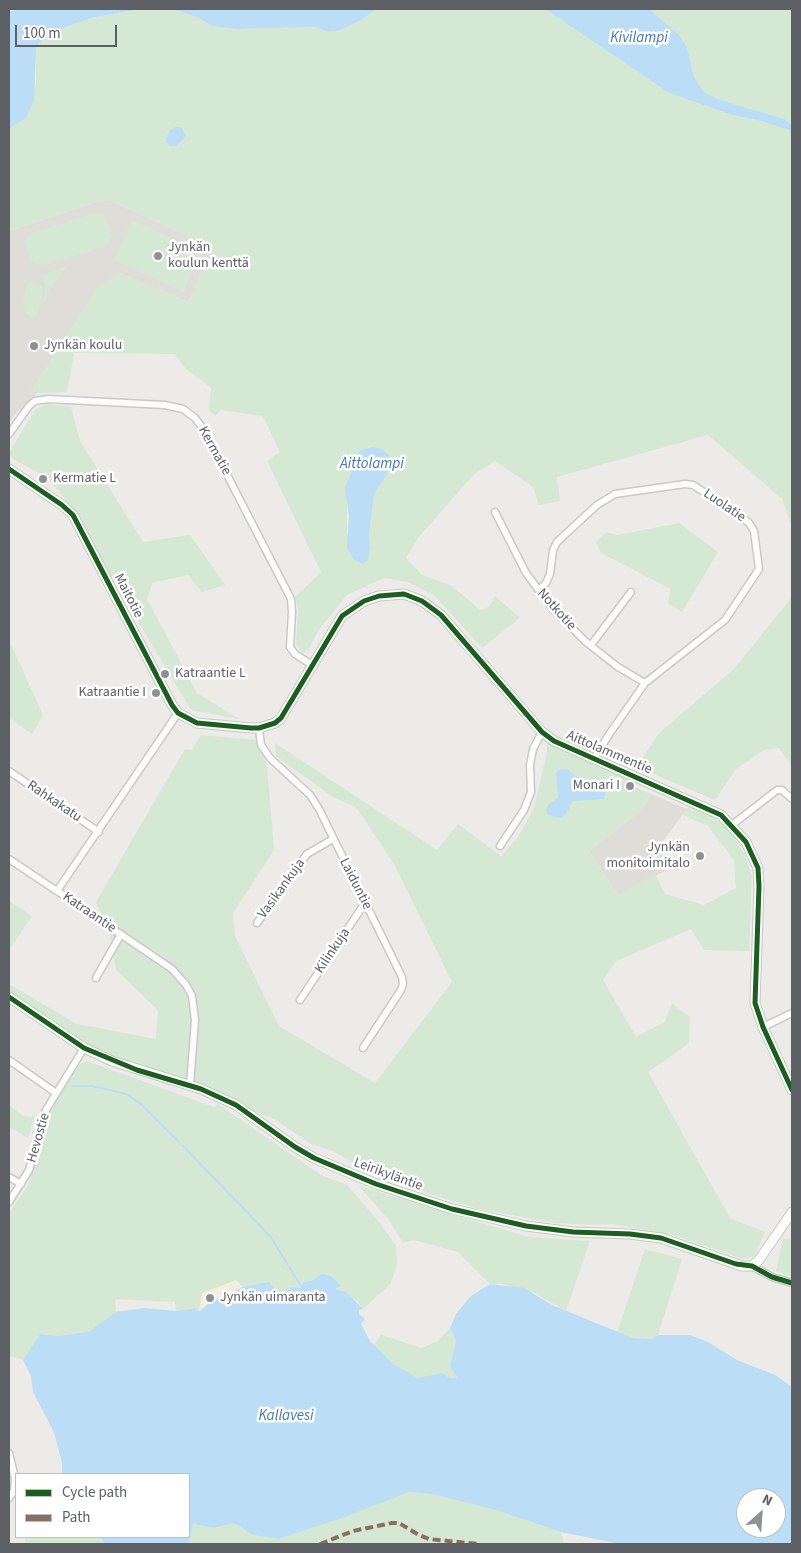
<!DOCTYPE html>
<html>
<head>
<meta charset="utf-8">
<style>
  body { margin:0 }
  #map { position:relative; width:801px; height:1553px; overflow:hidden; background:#ecebe7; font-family:"Source Sans 3",sans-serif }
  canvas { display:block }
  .frame { position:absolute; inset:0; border:10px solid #5c6065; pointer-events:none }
  .legend { position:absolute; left:15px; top:1473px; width:175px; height:65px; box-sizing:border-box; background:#fff; border:1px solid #bebfc1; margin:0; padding:6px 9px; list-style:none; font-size:15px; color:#5c6065 }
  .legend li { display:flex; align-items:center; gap:10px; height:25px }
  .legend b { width:25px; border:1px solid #bebfc1 }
  .north { position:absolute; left:736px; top:1488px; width:50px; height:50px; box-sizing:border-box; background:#fff; border:1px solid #bebfc1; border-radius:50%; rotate:26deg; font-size:14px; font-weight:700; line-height:20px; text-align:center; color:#5c6065 }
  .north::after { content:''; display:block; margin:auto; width:18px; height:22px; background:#8e9192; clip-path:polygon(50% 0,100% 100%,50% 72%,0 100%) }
  .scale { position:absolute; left:15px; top:25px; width:102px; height:22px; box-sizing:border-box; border:2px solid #5c6065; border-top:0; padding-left:6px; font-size:15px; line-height:18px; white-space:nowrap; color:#5c6065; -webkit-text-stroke:4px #fff; paint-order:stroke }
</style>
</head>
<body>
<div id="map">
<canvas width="801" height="1553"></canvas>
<div class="frame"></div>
<ul class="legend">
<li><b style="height:6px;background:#1b5e20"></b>Cycle path</li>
<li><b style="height:6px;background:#8d6e63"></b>Path</li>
</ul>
<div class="north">N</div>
<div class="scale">100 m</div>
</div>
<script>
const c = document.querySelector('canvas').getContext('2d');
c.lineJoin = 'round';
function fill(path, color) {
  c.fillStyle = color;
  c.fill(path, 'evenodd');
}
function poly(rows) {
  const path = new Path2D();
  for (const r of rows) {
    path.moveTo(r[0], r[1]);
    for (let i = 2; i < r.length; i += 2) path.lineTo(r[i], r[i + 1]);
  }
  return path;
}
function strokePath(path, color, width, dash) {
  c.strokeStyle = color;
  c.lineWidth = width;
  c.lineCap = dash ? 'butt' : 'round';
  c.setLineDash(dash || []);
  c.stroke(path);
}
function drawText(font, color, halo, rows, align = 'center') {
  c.font = font + ' "Source Sans 3",sans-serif';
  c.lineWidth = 5;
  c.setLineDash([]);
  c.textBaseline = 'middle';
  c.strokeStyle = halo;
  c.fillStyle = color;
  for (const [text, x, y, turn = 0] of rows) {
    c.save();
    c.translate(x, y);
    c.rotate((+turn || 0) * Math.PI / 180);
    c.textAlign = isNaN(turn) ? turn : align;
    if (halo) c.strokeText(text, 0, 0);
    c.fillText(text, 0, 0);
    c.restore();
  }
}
fill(poly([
  [102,200,110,201,213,247,188,302,120,273,31,390,37,393,23,410,18,411,9,423,9,231],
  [651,794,687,809,658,848,667,870,618,895,589,851,639,812]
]), '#dfddd7');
fill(poly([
  [140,9,173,9,199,18,212,26,236,29,314,27,328,32,340,30,362,20,376,9,545,9,669,93,732,115,761,121,792,131,792,527,782,499,708,435,557,477,560,501,539,505,533,487,495,461,473,475,418,538,406,558,422,575,452,586,480,610,489,607,495,596,520,618,482,648,435,596,408,582,384,578,347,595,320,628,308,650,302,653,296,643,298,611,295,597,321,572,267,461,280,452,263,416,221,410,215,416,209,409,211,388,184,367,175,354,74,353,67,392,37,393,31,390,98,286,120,273,188,302,212,247,110,201,102,200,9,231,9,129,26,118,36,83,36,49,45,34,91,18],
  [356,461,386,476,374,494,369,534,370,548,347,534,347,501,351,475],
  [649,9,792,9,792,125,783,119,717,99,703,91,694,77,687,47],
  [97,213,104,216,109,226,112,237,107,246,43,265,34,264,29,258,25,241,30,233],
  [132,220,201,252,183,292,114,260],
  [68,265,49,290,45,303,42,302,45,295,45,286,41,276],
  [31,281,42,287,43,293,37,315,33,317,25,314,23,299,27,284],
  [47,404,71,407,80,441,143,542,190,535,225,585,202,592,188,575,152,583,147,599,197,693,239,719,191,710,66,501,49,479,13,459,9,454,11,449,36,409],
  [679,523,718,552,682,612,668,603,671,589,601,553,596,542,606,532,617,535],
  [792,597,792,767,779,748,764,750,736,769,715,800,637,767,658,734,734,669],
  [9,640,43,715,32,734,9,718],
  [201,735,256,740,267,765,274,850,233,913,235,936,279,1026,375,1083,452,982,394,864,356,807,333,797,276,756,275,743,437,850,458,824,501,856,518,837,534,808,547,752,547,741,634,781,634,787,651,794,639,812,589,851,618,895,655,874,665,894,704,905,736,888,734,860,708,826,683,815,689,806,711,816,730,831,743,851,752,875,749,951,704,950,691,929,616,961,603,980,636,1037,665,1022,672,1003,690,1017,689,1043,648,1072,730,1218,765,1232,754,1256,743,1259,673,1235,612,1224,594,1225,555,1223,478,1209,380,1179,333,1151,311,1144,274,1119,86,1046,9,994,9,984,77,1024,156,1039,158,1010,116,970,109,932,96,902,185,749,192,750],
  [9,901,32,916,9,950],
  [87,1061,214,1107,218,1104,321,1175,347,1185,380,1223,396,1246,397,1264,391,1283,363,1309,358,1302,334,1288,341,1286,322,1274,311,1281,304,1282,300,1288,292,1287,285,1292,274,1289,197,1312,195,1308,176,1311,175,1302,115,1299,116,1312,88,1332,57,1336,40,1334,23,1360,9,1356,9,1213,29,1184,47,1116,78,1065],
  [9,1105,23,1116,30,1117,35,1115,28,1138,9,1127],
  [359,1186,528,1237,590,1241,566,1311,535,1293,501,1284,490,1284,458,1252,414,1240,403,1243,388,1219],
  [783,1238,792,1241,792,1277,776,1271],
  [645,1249,682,1259,658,1335,653,1339,633,1338,617,1333],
  [450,1328,456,1340,450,1366,457,1378,450,1378,442,1373,417,1379,392,1363,374,1345,381,1335,422,1348,438,1341],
  [409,1492,432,1494,496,1510,561,1532,564,1544,188,1544,193,1524,214,1528,234,1523,253,1535,278,1539],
  [24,1537,100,1537,105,1544,27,1544]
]), '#d5e8d3');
fill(poly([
  [236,1280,243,1287,209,1303,199,1311,202,1293]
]), '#f3eedd');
fill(poly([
  [21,9,140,9,91,18,45,34,36,49,34,101,26,118,9,129,9,11],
  [173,9,376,9,362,20,340,30,328,32,314,27,236,29,212,26,199,18],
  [545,9,649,9,679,35,687,47,694,77,703,91,717,99,784,119,792,125,792,131,761,121,732,115,669,93],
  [176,127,182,128,186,136,176,146,170,146,166,142,166,138,171,129],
  [373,447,384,450,392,459,386,476,374,494,369,534,370,548,368,560,362,564,353,559,347,548,349,516,345,488,360,450],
  [561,769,567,769,584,782,603,786,607,789,604,799,573,801,565,815,560,818,548,815,546,810,549,804,558,798,556,772],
  [322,1274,331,1276,341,1286,335,1289,346,1292,363,1309,359,1310,359,1314,365,1319,361,1324,370,1341,392,1363,417,1378,442,1373,450,1378,457,1378,450,1366,456,1340,450,1328,456,1314,471,1296,490,1284,524,1288,552,1305,633,1338,652,1339,658,1335,690,1335,708,1342,737,1360,775,1375,792,1387,792,1544,621,1544,561,1532,496,1510,432,1494,409,1492,342,1518,278,1539,253,1535,234,1523,214,1528,193,1524,188,1544,105,1544,100,1537,189,1537,189,1474,62,1474,62,1463,54,1432,33,1392,31,1376,23,1360,40,1334,57,1336,88,1332,116,1312,144,1308,176,1311,195,1308,197,1311,203,1310,209,1303,243,1287,269,1282,274,1289,285,1292,292,1287,300,1288,304,1282,311,1281],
  [746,1498,776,1498,776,1528,746,1528]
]), '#bbddf6');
strokePath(poly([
  [72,1086,92,1086,126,1094,141,1104,178,1141],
  [183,1146,270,1236,301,1286]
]), '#bbddf6', 2);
const street = poly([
  [9,434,29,406,35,401,48,399,165,405,183,409,195,418,204,430,291,599,292,612,290,647,295,654,312,665],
  [495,512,526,573,552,608,586,642,618,667,645,683],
  [539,590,546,583,550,574,553,550,557,542,597,505,615,494,685,484,693,485,736,513,749,523,754,531,759,569,725,620,645,683,610,733,593,760],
  [591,645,631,592],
  [178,713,57,891,172,969,186,985,192,996,195,1020,190,1085],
  [259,728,261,745,270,758,310,795,319,809,402,977,403,984,401,990,363,1048],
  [9,771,99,832],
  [732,825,777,790,782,790,792,799],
  [500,846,524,810,531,792,530,765,533,749,542,732],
  [9,859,57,891],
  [257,923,307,854,333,839],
  [96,978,121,934],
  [300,1000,365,903],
  [763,1027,792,1013],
  [9,1060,56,1093],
  [9,1177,21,1184],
  [9,1202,29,1170,46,1110,84,1048],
  [752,1266,772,1277,792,1283],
  [9,1453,15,1478,14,1491,9,1498]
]);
const secondary = poly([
  [9,469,62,505,73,515,172,705,178,713,197,723,251,728,259,728,275,723,281,718,342,616,364,601,379,596,404,594,422,601,441,615,542,732,554,741,721,815,746,842,758,868,759,886,755,1003,763,1027,792,1090],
  [9,997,84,1048,112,1061,201,1089,236,1105,295,1147,314,1158,376,1184,452,1209,526,1226,573,1232,630,1234,661,1238,742,1266,752,1266,759,1260,792,1212]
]);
strokePath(street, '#c8c9c9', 9);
strokePath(secondary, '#c7c7c8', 11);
strokePath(street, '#fcfcfb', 6);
strokePath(secondary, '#fcfcfb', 9);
strokePath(poly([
  [320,1544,353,1531,392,1523,399,1523,419,1535,429,1539,478,1544]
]), '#8d6e63', 4, [8, 4]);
strokePath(poly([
  [9,469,62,505,73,515,172,705,178,713,197,723,251,728,259,728,275,723,281,718,342,616,364,601,379,596,404,594,422,601,441,615,542,732,554,741,721,815,746,842,758,868,759,886,755,1003,763,1027,792,1090],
  [9,997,84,1048,137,1070,201,1089,236,1105,295,1147,314,1158,376,1184,452,1209,526,1226,573,1232,630,1234,661,1238,736,1264,752,1266,772,1277,792,1283]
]), '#1b5e20', 5);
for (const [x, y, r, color] of [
  [158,256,5,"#8e9192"],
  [34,346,5,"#8e9192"],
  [43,479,5,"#8e9192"],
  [165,674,5,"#8e9192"],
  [156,693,5,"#8e9192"],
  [630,786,5,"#8e9192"],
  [700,856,5,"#8e9192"],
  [210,1298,5,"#8e9192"]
]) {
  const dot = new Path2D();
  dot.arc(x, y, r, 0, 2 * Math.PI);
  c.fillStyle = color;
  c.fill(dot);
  strokePath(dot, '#fff', 2);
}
drawText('14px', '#5c6065', '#fff', [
  ["Jynkän",168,248],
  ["koulun kenttä",168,264],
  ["Jynkän koulu",44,346],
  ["Kermatie L",53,479],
  ["Katraantie L",175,674],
  ["Katraantie I",146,693,"right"],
  ["Monari I",620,786,"right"],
  ["Jynkän",690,848,"right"],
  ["monitoimitalo",690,864,"right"],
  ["Jynkän uimaranta",220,1298]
], 'left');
drawText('14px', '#5c6065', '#fff', [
  ["Kermatie",214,451,61],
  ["Luolatie",724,506,34],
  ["Maitotie",128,596,63],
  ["Notkotie",556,610,48],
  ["Aittolammentie",609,753,23],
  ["Rahkakatu",54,802,34],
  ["Laiduntie",355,884,63],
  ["Vasikankuja",282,889,-54],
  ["Katraantie",89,913,34],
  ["Kilinkuja",333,951,-56],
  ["Hevostie",39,1138,-74],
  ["Leirikyläntie",388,1175,20]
]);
drawText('italic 15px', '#4378ae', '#fff', [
  ["Kivilampi",639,39],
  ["Aittolampi",372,465],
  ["Kallavesi",286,1417]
]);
</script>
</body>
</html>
